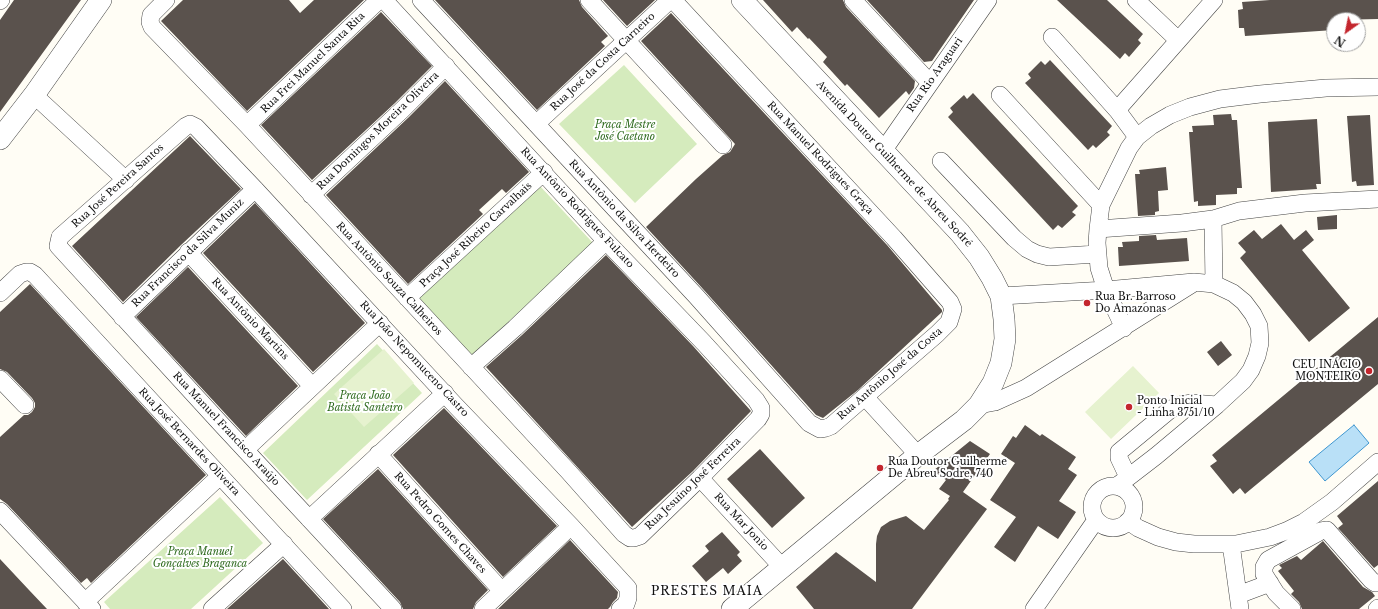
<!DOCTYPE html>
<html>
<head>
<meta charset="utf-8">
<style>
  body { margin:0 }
  #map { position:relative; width:1378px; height:609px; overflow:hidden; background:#fffdf5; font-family:"Libre Baskerville",serif }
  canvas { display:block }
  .north { position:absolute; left:1326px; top:12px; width:40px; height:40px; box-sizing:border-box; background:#fff; border:1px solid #a0a0a0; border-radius:50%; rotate:213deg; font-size:11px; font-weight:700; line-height:16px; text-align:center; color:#111 }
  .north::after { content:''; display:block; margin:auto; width:14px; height:18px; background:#c4262e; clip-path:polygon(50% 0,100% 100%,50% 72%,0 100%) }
</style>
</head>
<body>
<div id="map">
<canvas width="1378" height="609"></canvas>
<div class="north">N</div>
</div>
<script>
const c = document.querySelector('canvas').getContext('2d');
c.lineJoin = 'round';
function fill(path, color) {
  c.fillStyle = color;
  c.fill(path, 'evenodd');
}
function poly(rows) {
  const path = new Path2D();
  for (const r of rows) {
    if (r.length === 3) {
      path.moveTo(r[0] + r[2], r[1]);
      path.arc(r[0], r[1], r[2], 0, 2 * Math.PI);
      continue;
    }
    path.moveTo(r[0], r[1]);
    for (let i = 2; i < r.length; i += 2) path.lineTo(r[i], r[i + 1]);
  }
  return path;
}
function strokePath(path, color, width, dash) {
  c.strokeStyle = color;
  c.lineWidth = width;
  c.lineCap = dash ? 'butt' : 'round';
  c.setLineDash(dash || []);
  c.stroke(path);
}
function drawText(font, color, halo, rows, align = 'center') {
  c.font = font + ' "Libre Baskerville",serif';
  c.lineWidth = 4;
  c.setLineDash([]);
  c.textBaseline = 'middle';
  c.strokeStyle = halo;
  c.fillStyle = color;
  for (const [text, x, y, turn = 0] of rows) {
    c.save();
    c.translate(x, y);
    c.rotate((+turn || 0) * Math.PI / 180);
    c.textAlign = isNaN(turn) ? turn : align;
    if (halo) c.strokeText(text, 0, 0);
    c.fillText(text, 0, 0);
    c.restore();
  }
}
fill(poly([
  [624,65,697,144,635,203,559,124],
  [539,185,593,243,471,357,417,300],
  [377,344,422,393,307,500,263,453],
  [220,497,263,543,191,609,110,609,104,602]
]), '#d5ebbd');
fill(poly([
  [384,349,414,383,364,427,334,394],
  [1133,366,1159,393,1111,439,1085,412]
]), '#e6f2cf');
const water = poly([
  [1354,425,1369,443,1325,481,1309,462,1354,425]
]);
fill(water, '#b9e0f7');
strokePath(water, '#3f96cf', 1);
fill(poly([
  [14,0,81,0,0,112,0,20],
  [183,0,289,0,300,13,314,0,364,0,247,111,161,21],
  [435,0,579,0,582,7,608,36,601,42,605,46,537,110],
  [603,0,655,0,627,26],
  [763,0,843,0,846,7,915,81,914,88,909,95,906,91,879,118,847,84,845,86,823,62,827,57,809,38,808,39,797,27,792,32],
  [867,0,974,0,932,61,924,62],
  [1057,0,1107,0,1143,34,1138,40,1141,43,1129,57,1125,53,1120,59],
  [1270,0,1378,0,1378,19,1334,20,1334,30,1245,36,1244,28,1239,28,1238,10,1243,9,1242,2],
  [381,12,432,66,395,103,312,180,261,125],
  [671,13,887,245,942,310,942,312,858,390,823,418,816,415,703,289,646,227,696,179,723,155,730,152,735,144,641,41],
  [1050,60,1112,126,1107,132,1110,135,1096,148,1093,145,1088,150,1025,83,1031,78,1028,74,1041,61,1045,65],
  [445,81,529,172,506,193,502,189,479,210,483,214,408,284,326,195,409,117],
  [973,93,1078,206,1072,212,1076,215,1062,228,1058,225,1053,230,948,117,953,112,950,108,964,95,967,99],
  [1231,114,1232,120,1237,120,1242,188,1237,188,1237,194,1216,195,1216,205,1198,206,1198,201,1194,202,1189,132,1193,132,1192,126,1214,125,1213,115],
  [1370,115,1374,185,1357,186,1356,181,1352,182,1347,116],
  [1317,119,1321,184,1316,184,1317,189,1271,192,1268,122],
  [190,136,241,189,181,245,123,302,72,246],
  [1166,167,1168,190,1158,191,1159,211,1155,212,1155,215,1138,216,1135,174,1140,174,1139,170],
  [255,203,365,323,313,372,203,253],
  [1337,215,1337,229,1318,230,1317,217],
  [1281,224,1294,240,1306,230,1314,240,1302,250,1350,308,1309,342,1240,258,1246,252,1238,243,1254,230,1262,239],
  [1156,235,1157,240,1187,238,1189,261,1119,266,1118,247,1123,247,1122,242,1139,241,1139,236],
  [606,255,693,346,751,411,693,471,632,527,486,367,522,335],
  [188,267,298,386,246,436,136,317],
  [30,284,206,475,91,583,87,578,81,583,7,504,0,499,0,437,24,415,28,415,32,412,35,407,35,403,32,398,7,372,0,369,0,312],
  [1378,317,1378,384,1245,494,1240,488,1233,494,1210,466,1217,461,1212,455],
  [1221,341,1232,355,1218,366,1207,352],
  [444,408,557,526,503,577,393,455],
  [1025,425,1040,436,1042,434,1076,457,1068,469,1077,475,1059,501,1076,512,1058,539,1038,526,1015,562,994,547,1016,517,990,500,1015,463,1001,454,1013,436,1016,438],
  [970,441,990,454,963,492,987,509,912,609,814,609,796,587,836,552,876,582,876,544,877,536,881,527,890,521,906,516,924,530,949,500,948,499,950,496,939,489,946,480,933,471],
  [760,449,805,498,772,528,727,479],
  [378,469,488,590,476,602,473,609,403,609,400,602,323,519],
  [1378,481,1378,565,1374,568,1338,528,1343,524,1337,516],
  [722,532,740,552,737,555,742,561,728,574,723,568,706,582,692,566,709,551,705,546],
  [570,540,618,592,617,598,613,602,610,607,608,609,498,609],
  [1323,541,1363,587,1372,592,1375,596,1359,609,1302,609,1299,602,1291,594,1294,591,1278,571,1282,568,1279,565,1297,556,1301,560],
  [0,559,29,590,47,609,0,609],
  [283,559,329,609,227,609]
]), '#5a524d');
const minor = poly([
  [166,0,151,15,150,22,152,27,247,125,568,471,624,534,630,538,634,538,640,536,700,478,758,419,761,414,761,408,756,400,704,343,606,241,384,0],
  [421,0,696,296,809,423,820,429,826,428,831,426,937,334,949,322,953,309,950,302,894,238,673,0],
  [589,0,723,145],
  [853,0,930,83],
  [1136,0,1178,40],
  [0,1,1,0],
  [1052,37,1117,110],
  [34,95,126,180],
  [1000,95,1101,205],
  [536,124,670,0],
  [247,125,379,0],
  [1137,137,1117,110,1214,0],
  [883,151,988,0],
  [941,161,1014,238,1027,249,1037,254,1049,257,1097,254],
  [311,195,402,110,446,66],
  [1213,219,1214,284],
  [1098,229,1182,223,1213,219,1239,211,1305,203,1378,199],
  [188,252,312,386],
  [0,293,20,274,26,272,30,272,35,275,343,609],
  [1001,296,1106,290,1194,282,1214,284,1233,293,1244,302,1253,314,1259,326,1260,343,1257,356,1251,370,1243,381,1217,405,1156,456,1117,486],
  [407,298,544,172],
  [122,317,255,189],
  [1124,328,1106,290,1099,268,1097,243,1098,229,1101,205,1129,148,1137,137,1151,126,1170,115,1190,107,1220,99,1260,94,1326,88,1378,87],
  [471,367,515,328,606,241],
  [0,379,25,405],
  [865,397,918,455],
  [979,405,995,402,1026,388,1192,284],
  [245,450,380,323],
  [378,454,502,591],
  [1128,477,1119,458,1119,452,1171,409,1180,405,1192,403,1217,405],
  [700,478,782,567],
  [1113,507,21],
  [0,511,92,609],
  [309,519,445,393],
  [1128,521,1138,528,1158,537,1176,542,1194,544,1236,544,1270,537,1286,531,1304,522,1332,502,1378,462],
  [1231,544,1240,609],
  [1238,595,1270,583],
  [85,602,220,476],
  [212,609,284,544],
  [393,609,221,424,58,246,60,237,186,126,190,124,196,127,255,189,455,405,571,526,628,588,628,598,626,604,620,609],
  [483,609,571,526],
  [1034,609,1096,520],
  [1292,609,1276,593,1264,574,1264,567,1268,560,1321,531,1327,530,1371,580,1375,583,1378,583],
  [1377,609,1378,608]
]);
const tertiary = poly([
  [0,139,34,95,101,0],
  [732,609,918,455,964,420,979,405,993,383,1001,363,1005,339,1004,319,1001,296,992,278,979,257,960,233,742,0]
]);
strokePath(minor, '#444', 18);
strokePath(tertiary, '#444', 22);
strokePath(minor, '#fff', 17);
strokePath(tertiary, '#fff', 21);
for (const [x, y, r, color] of [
  [1087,303,4,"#c4262e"],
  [1369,371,4,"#c4262e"],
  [1129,407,4,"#c4262e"],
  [880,468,4,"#c4262e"]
]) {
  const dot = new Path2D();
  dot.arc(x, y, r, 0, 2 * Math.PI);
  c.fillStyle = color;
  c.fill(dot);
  strokePath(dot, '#fff', 1.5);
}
drawText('10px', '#111', '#fff', [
  ["Rua José da Costa Carneiro",603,62,-43],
  ["Rua Frei Manuel Santa Rita",313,63,-44],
  ["Rua Rio Araguari",935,75,-55],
  ["Rua Domingos Moreira Oliveira",378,131,-44],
  ["Rua Manuel Rodrigues Graça",820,158,47],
  ["Avenida Doutor Guilherme de Abreu Sodré",894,164,47],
  ["Rua José Pereira Santos",118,186,-42],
  ["Rua Antônio Rodrigues Fulcato",577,208,47],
  ["Rua Antônio da Silva Herdeiro",624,219,47],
  ["Praça José Ribeiro Carvalhais",476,235,-43],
  ["Rua Francisco da Silva Muniz",188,253,-44],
  ["Rua Antônio Souza Calheiros",389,279,47],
  ["Rua Antônio Martins",250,319,47],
  ["Rua João Nepomuceno Castro",414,359,47],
  ["Rua Antônio José da Costa",890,374,-41],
  ["Rua Manuel Francisco Araújo",226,429,47],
  ["Rua José Bernardes Oliveira",189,442,47],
  ["Rua Jesuíno José Ferreira",693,484,-44],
  ["Rua Mar Jonio",741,522,47],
  ["Rua Pedro Gomes Chaves",440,523,48]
]);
drawText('italic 10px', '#2f6b1f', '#fff', [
  ["Praça Mestre",625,125],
  ["José Caetano",625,137],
  ["Praça João",365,396],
  ["Batista Santeiro",365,408],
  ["Praça Manuel",200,552],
  ["Gonçalves Braganca",200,564]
]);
drawText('10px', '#111', '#fff', [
  ["Rua Br. Barroso",1095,297],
  ["Do Amazonas",1095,309],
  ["CEU INÁCIO",1361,365,"right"],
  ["MONTEIRO",1361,377,"right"],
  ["Ponto Inicial",1137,401],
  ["- Linha 3751/10",1137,413],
  ["Rua Doutor Guilherme",888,462],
  ["De Abreu Sodre, 740",888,474]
], 'left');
c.letterSpacing = '1px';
drawText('12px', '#111', '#fff', [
  ["PRESTES MAIA",707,592]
]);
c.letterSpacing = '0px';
</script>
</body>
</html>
